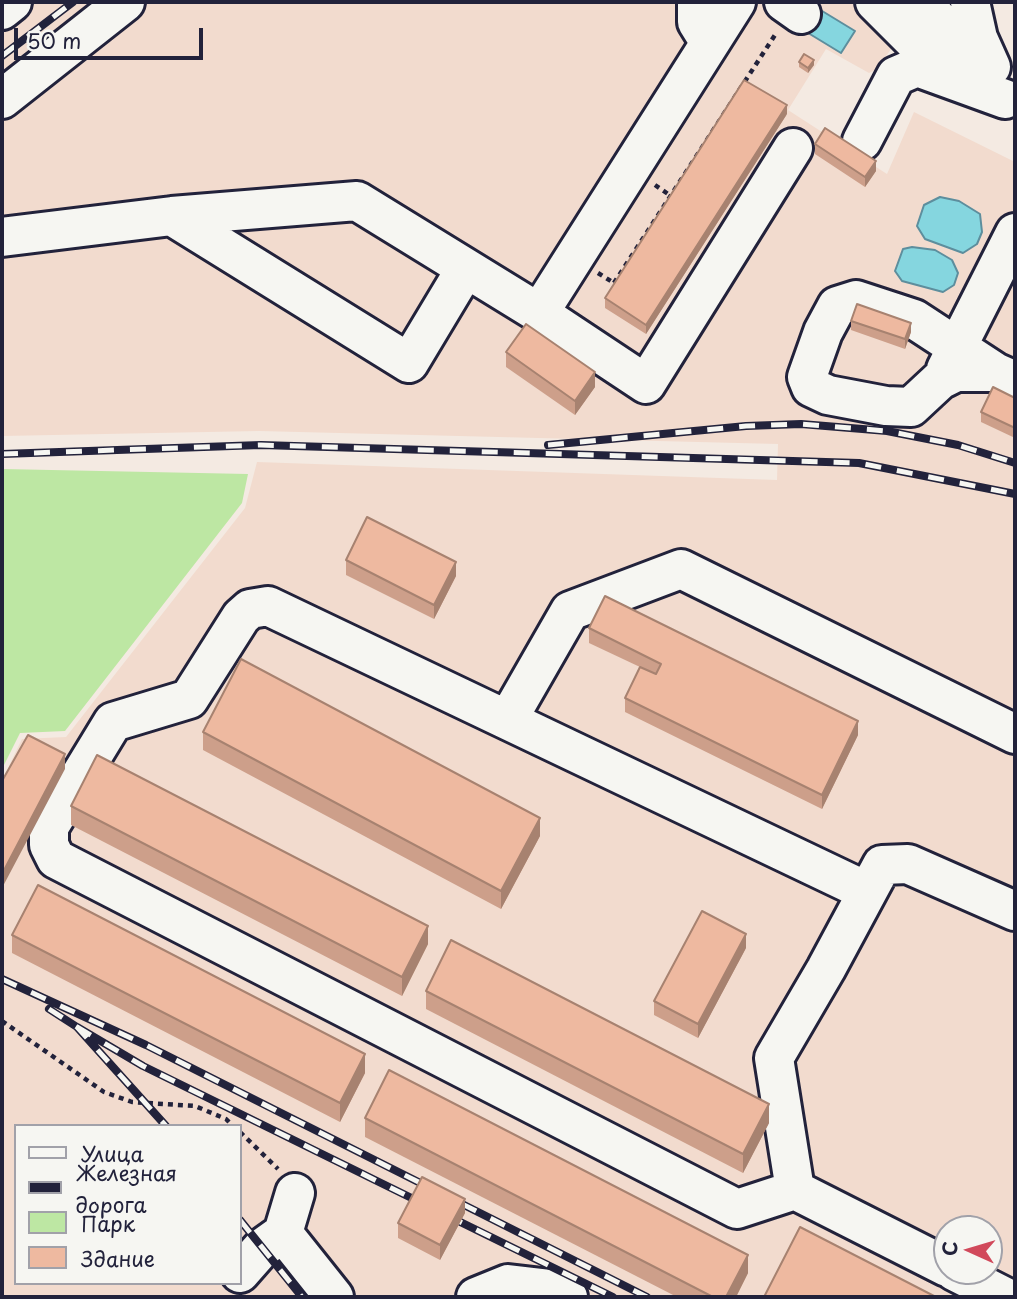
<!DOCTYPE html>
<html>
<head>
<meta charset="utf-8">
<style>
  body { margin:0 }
  #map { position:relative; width:1017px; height:1299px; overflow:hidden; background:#f4eae2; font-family:"Playpen Sans",sans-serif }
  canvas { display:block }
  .frame { position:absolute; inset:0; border:4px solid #22223b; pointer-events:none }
  .legend { position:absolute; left:14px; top:1124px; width:228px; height:161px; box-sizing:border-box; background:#f6f6f2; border:2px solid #a1a1a9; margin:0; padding:9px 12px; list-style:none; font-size:21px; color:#22223b }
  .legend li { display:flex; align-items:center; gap:14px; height:35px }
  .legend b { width:35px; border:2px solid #a1a1a9 }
  .north { position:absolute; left:933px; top:1215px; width:70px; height:70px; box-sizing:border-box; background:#f6f6f2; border:2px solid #a1a1a9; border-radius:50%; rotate:274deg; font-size:19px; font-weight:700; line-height:28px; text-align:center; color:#22223b }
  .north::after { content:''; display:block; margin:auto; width:24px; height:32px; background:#d1495b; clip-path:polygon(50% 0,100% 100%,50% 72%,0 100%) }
  .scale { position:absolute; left:14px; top:28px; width:189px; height:32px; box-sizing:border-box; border:4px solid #22223b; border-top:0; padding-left:9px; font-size:21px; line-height:24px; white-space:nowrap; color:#22223b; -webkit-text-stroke:5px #f6f6f2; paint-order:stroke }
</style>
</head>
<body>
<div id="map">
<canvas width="1017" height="1299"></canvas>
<div class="frame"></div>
<ul class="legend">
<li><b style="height:9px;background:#f6f6f2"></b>Улица</li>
<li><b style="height:9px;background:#22223b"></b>Железная дорога</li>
<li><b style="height:19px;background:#bde7a3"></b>Парк</li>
<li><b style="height:19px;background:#eeb9a0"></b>Здание</li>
</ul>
<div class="north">С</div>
<div class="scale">50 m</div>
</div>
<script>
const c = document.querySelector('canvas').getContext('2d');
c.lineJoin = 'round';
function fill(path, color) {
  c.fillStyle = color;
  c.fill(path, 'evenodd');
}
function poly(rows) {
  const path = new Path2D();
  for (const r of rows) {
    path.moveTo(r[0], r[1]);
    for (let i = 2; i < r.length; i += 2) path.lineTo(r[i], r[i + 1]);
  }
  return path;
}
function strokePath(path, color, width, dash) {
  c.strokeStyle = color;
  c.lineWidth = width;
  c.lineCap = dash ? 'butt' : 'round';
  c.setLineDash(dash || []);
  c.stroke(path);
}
fill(poly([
  [2,2,924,2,877,69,869,73,826,49,788,110,887,174,914,112,1015,162,1015,1297,2,1297,2,780,22,739,66,737,245,508,257,462,777,480,778,444,259,431,2,436],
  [16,1126,240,1126,240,1283,16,1283],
  [947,1229,989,1229,989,1271,947,1271]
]), '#f2dbce');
fill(poly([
  [2,469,248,474,242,503,65,731,20,733,2,769]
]), '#bde7a3');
const water = poly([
  [809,3,855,31,841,53,795,25,809,3],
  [940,197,959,201,980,214,982,232,977,244,963,253,925,239,917,226,924,205,940,197],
  [912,247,935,250,952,260,958,273,954,285,943,292,902,281,895,271,903,249,912,247]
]);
fill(water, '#85d6df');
strokePath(water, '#5d8e9d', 2);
const minor = poly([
  [697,2,697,22,710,43],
  [784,2,801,14],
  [875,2,914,41,959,69],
  [923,2,983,73],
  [970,2,978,38,991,67],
  [2,10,12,2],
  [2,99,125,2],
  [862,141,896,76,917,67,1005,99],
  [172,216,409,363,466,268],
  [2,237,172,216,357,201,539,313,736,2],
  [539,313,646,384,793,148],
  [946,369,1015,233],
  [995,372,956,372,940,380,911,407,886,406,828,395,811,387,807,377,823,332,837,306,856,300,914,319,995,372,1015,381],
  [508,719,570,611,681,569,1015,734],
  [866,891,268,606,250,609,241,617,189,699,113,722,49,827,49,845,56,859,737,1209,795,1190,947,1267],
  [795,1190,774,1058,826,969,882,865,908,864,1015,911],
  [283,1233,295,1193],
  [954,1271,1005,1297],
  [240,1273,262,1248,283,1233,334,1297],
  [476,1297,508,1284,551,1289,568,1297]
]);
strokePath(minor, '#22223b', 44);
strokePath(poly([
  [655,185,671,196],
  [598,273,614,283],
  [614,283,775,35],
  [2,1021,104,1092,132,1102,195,1106,226,1119,233,1126],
  [240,1132,278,1169]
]), '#22223b', 4.5, [5, 5]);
strokePath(minor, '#f6f6f2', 38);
const rail = poly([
  [2,56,73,2],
  [548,445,746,426,801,424,887,431,958,445,1015,463],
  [2,454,261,445,859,463,1015,494],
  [2,979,146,1045,647,1297],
  [49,1009,77,1027,166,1126],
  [77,1027,143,1066,613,1297],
  [240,1220,302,1297]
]);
strokePath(rail, '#22223b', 8);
strokePath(rail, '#f6f6f2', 5, [16]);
fill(poly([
  [799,62,814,65,808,73,799,67],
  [787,114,646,334,605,308,605,298],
  [815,144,876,171,865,187,815,154],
  [851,321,911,332,905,349,851,330],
  [506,352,595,387,575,415,506,367],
  [1015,398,1015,438,981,422,981,412],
  [346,560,456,576,434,619,346,575],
  [589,628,858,735,822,809,625,712,625,698,640,667,589,643],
  [203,732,540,836,501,909,203,750],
  [71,806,428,944,402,996,71,825],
  [12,935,365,1073,340,1122,12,953],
  [746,948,698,1038,654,1015,654,1001],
  [426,991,769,1123,743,1173,426,1009],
  [365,1118,748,1273,736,1297,677,1297,365,1137],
  [465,1213,440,1260,398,1238,398,1223]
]), '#cd9f8a');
fill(poly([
  [814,60,814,65,808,73,808,68],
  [787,105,787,114,646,334,646,325],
  [876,161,876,171,865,187,865,177],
  [911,323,911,332,905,349,905,339],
  [595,372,595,387,575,415,575,401],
  [456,562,456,576,434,619,434,605],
  [858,721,858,735,822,809,822,795],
  [65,754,65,769,2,888,2,874],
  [540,818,540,836,501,909,501,891],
  [428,926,428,944,402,996,402,977],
  [746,934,746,948,698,1038,698,1024],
  [365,1054,365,1073,340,1122,340,1103],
  [769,1104,769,1123,743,1173,743,1154],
  [465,1199,465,1213,440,1260,440,1245],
  [748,1255,748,1273,736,1297,726,1297]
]), '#a78270');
const building = poly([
  [804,54,814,60,808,68,799,62,804,54],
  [744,80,787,105,646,325,605,298,744,80],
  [825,128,876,161,865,177,815,144,825,128],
  [857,304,911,323,905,339,851,321,857,304],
  [526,324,595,372,575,401,506,352,526,324],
  [993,387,1015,398,1015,428,981,412,993,387],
  [367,517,456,562,434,605,346,560,367,517],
  [605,596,858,721,822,795,625,698,640,667,656,674,661,664,589,628,605,596],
  [241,659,540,818,501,891,203,732,241,659],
  [28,735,65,754,2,874,2,781,28,735],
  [97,755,428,926,402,977,71,806,97,755],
  [38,885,365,1054,340,1103,12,935,38,885],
  [702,911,746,934,698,1024,654,1001,702,911],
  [451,940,769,1104,743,1154,426,991,451,940],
  [389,1070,748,1255,726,1297,713,1297,365,1118,389,1070],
  [422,1177,465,1199,440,1245,398,1223,422,1177],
  [800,1227,936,1297,764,1297,800,1227]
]);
fill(building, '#eeb9a0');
strokePath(building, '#a78270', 2);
</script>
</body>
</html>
